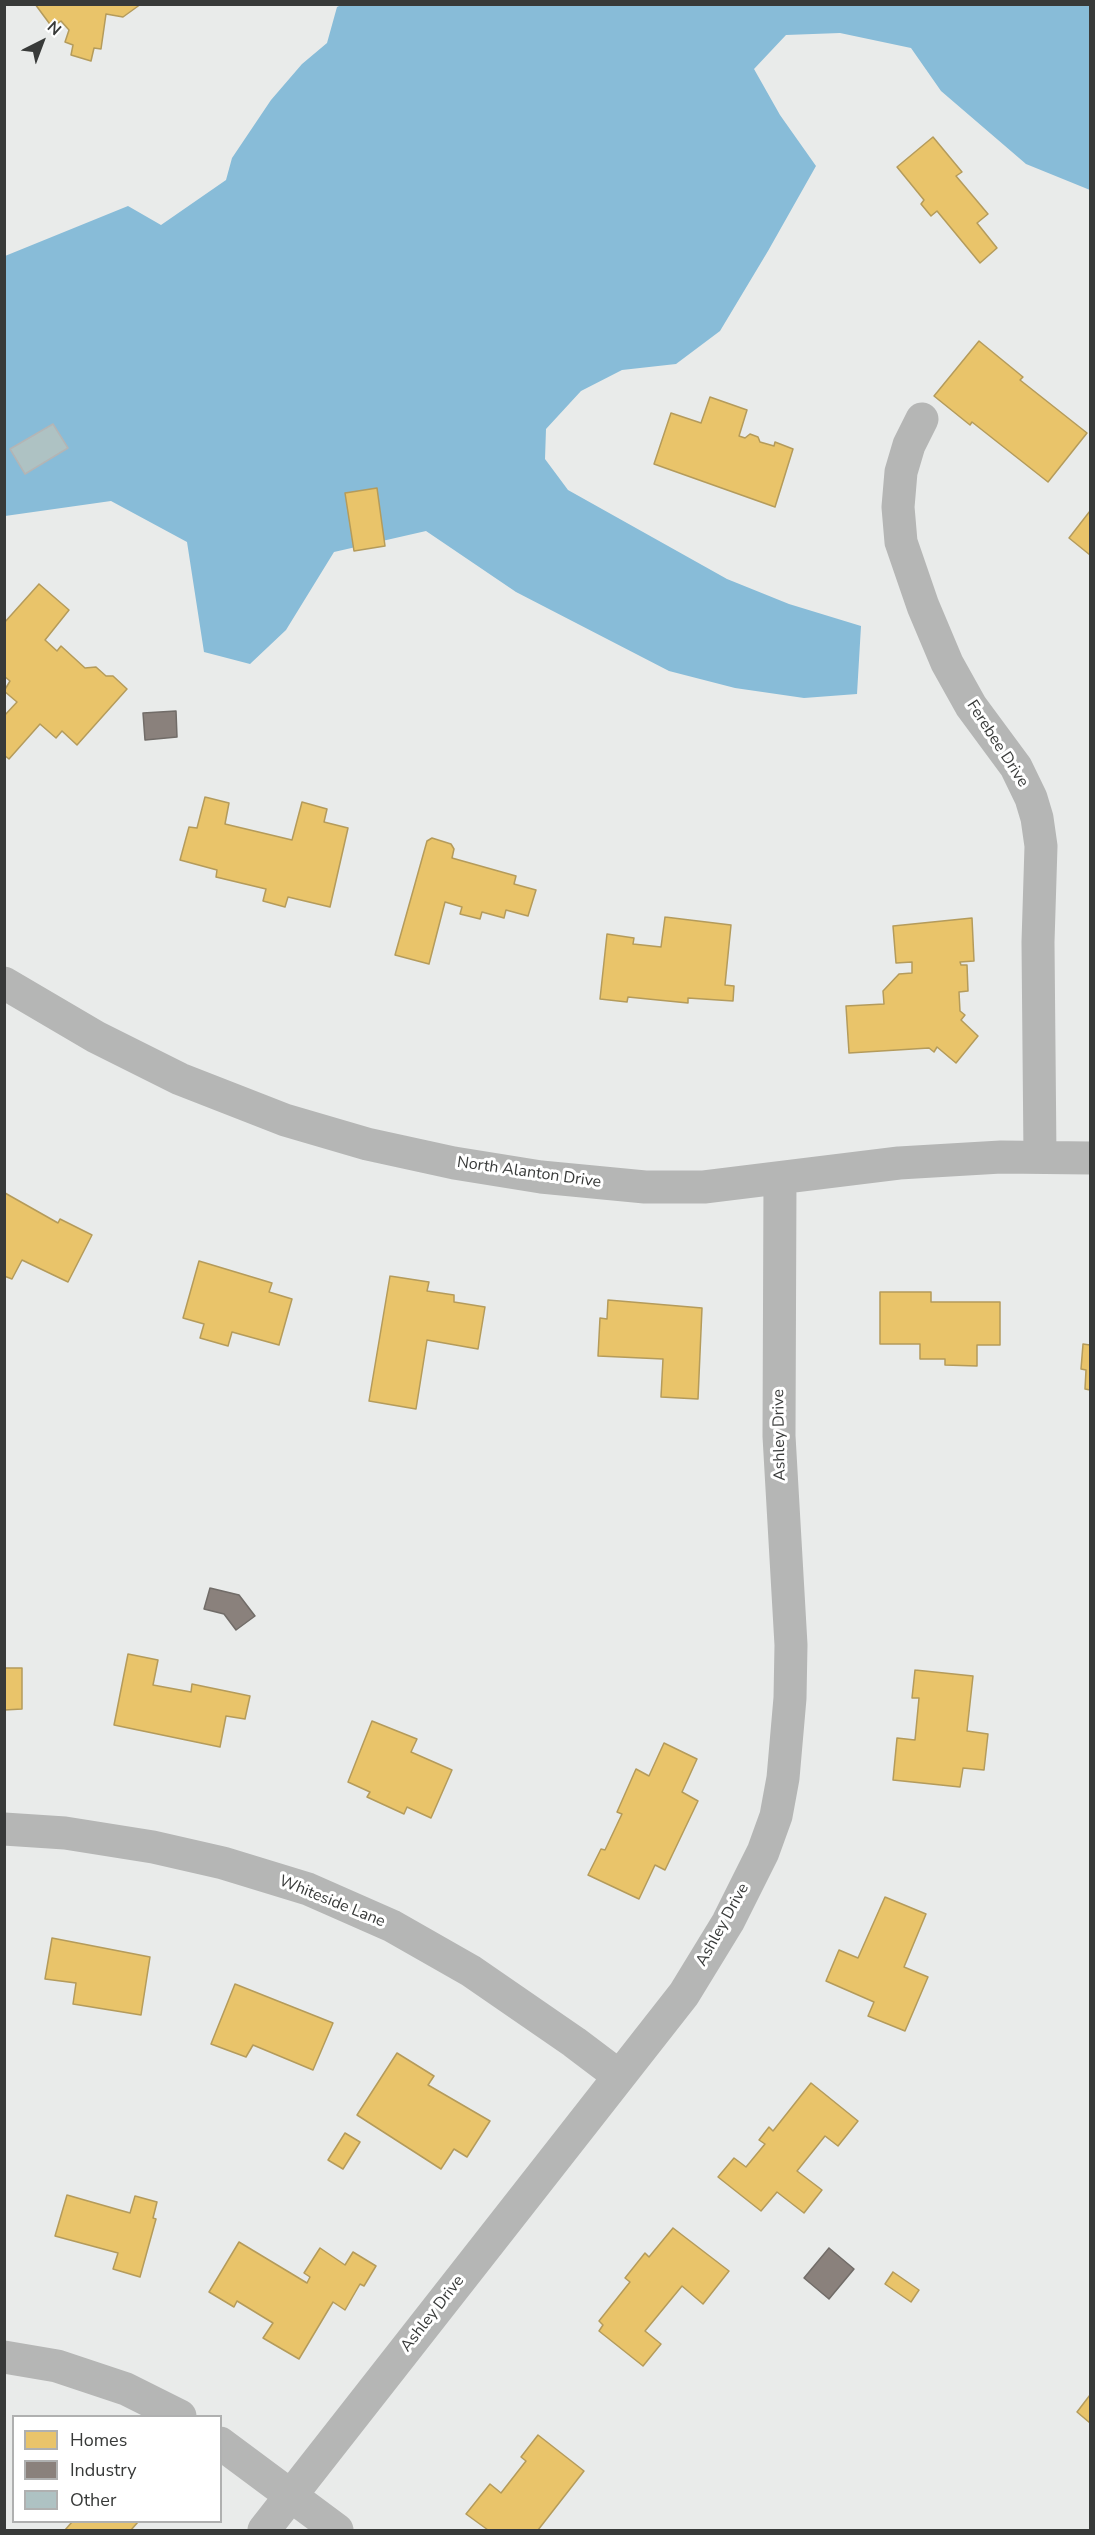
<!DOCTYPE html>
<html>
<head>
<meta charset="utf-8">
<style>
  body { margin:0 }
  #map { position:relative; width:1095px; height:2535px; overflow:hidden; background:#e9ebea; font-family:"Nunito Sans",sans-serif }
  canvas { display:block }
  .frame { position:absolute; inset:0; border:6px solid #383a39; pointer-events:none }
  .legend { position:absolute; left:12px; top:2415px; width:210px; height:108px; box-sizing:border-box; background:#fff; border:2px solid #afb0b0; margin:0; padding:8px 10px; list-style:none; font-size:18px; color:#383a39 }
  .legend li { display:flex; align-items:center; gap:12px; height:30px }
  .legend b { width:30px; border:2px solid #afb0b0 }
  .north { position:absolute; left:12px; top:12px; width:60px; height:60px; -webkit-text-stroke:4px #fff; paint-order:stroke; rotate:42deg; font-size:16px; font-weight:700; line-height:24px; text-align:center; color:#383a39 }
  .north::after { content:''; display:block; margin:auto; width:21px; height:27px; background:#383a39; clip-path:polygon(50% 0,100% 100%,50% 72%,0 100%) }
</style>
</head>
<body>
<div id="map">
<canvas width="1095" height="2535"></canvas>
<div class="frame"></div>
<ul class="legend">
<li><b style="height:16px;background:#e9c46a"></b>Homes</li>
<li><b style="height:16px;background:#8a817c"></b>Industry</li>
<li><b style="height:16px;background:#aec2c3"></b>Other</li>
</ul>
<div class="north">N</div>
</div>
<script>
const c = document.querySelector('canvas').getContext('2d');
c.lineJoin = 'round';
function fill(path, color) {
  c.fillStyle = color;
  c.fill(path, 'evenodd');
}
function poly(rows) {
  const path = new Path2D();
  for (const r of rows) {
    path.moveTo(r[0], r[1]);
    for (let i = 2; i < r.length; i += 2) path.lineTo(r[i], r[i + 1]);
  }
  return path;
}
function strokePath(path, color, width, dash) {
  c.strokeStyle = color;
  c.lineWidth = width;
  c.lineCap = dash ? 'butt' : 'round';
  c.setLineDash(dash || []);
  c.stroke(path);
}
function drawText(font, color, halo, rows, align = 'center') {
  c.font = font + ' "Nunito Sans",sans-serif';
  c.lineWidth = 6;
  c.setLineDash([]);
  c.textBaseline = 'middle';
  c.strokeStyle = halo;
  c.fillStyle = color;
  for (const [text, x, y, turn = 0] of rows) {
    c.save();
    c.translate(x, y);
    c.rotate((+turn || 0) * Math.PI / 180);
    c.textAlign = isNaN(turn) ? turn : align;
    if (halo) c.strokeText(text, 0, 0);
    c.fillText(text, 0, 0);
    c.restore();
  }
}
fill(poly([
  [341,5,1090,5,1090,190,1026,164,941,91,911,48,840,33,786,35,754,69,780,115,816,166,768,251,720,331,676,364,622,370,581,391,546,429,545,459,568,490,727,579,789,604,861,626,857,694,804,698,735,688,669,671,516,592,426,531,334,552,286,630,250,664,204,652,187,542,111,501,5,516,5,256,128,206,161,225,226,180,232,158,271,100,302,64,327,43,337,7]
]), '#88bcd8');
const homes = poly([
  [35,4,141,4,123,17,106,14,101,49,94,48,91,61,71,55,73,45,65,42,69,30,61,21,52,27,35,4],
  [933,137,962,172,956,176,988,214,977,223,997,248,980,263,937,211,931,216,921,204,924,200,897,167,933,137],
  [979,341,1023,377,1020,380,1087,433,1048,482,972,422,970,425,934,396,979,341],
  [710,397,747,410,739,436,745,438,750,434,758,437,760,442,774,446,775,442,793,449,775,507,654,464,671,413,701,423,710,397],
  [377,488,385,546,354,551,345,493,377,488],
  [1090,511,1090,555,1069,538,1090,511],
  [39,584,69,610,45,640,57,651,61,646,85,668,96,667,106,676,113,676,127,689,77,745,62,731,56,738,40,724,9,759,4,755,4,716,17,702,4,691,10,681,4,676,4,623,39,584],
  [205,797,229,803,225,824,292,840,302,802,327,809,324,822,348,828,330,907,288,897,285,907,263,901,266,889,216,877,217,870,180,860,189,827,197,828,205,797],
  [432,838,451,844,454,849,452,858,516,876,514,884,536,890,528,916,506,910,504,918,482,912,480,919,460,914,462,907,445,902,429,964,395,955,427,841,432,838],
  [665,917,731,925,725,985,734,986,733,1001,688,998,688,1003,628,997,627,1002,600,999,607,934,634,938,633,944,661,947,665,917],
  [972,918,974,961,960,962,961,965,967,965,968,991,959,992,960,1011,965,1015,961,1020,978,1036,956,1063,937,1047,934,1052,929,1048,849,1053,846,1006,884,1004,883,991,899,974,912,973,912,962,896,963,893,926,972,918],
  [5,1193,58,1223,60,1219,92,1235,68,1282,22,1260,12,1279,4,1276,5,1193],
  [199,1261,272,1283,269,1292,292,1299,279,1345,232,1332,228,1346,200,1338,204,1324,183,1318,199,1261],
  [390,1276,429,1282,427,1291,454,1295,454,1302,485,1307,478,1349,427,1340,416,1409,369,1401,390,1276],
  [880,1292,931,1292,931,1302,1000,1302,1000,1345,977,1345,977,1366,945,1365,945,1359,920,1359,920,1344,880,1344,880,1292],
  [608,1300,702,1308,698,1399,661,1397,663,1359,598,1356,600,1318,607,1319,608,1300],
  [1083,1344,1090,1345,1090,1390,1085,1389,1086,1370,1081,1369,1083,1344],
  [128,1654,158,1660,153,1685,191,1692,192,1684,250,1696,245,1719,226,1716,220,1747,114,1725,128,1654],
  [4,1668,22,1668,22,1709,4,1710,4,1668],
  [915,1670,973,1676,967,1731,988,1734,984,1770,963,1768,960,1787,893,1780,897,1738,915,1740,919,1698,912,1698,915,1670],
  [372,1721,417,1739,411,1752,452,1770,431,1818,407,1807,404,1814,367,1797,370,1792,348,1782,372,1721],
  [664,1743,697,1759,682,1792,698,1801,665,1870,655,1865,639,1899,588,1875,601,1849,605,1850,622,1814,617,1812,636,1769,649,1776,664,1743],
  [885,1897,926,1914,904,1967,928,1977,905,2031,868,2016,874,2002,826,1981,839,1950,858,1958,885,1897],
  [52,1938,150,1957,141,2015,73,2004,76,1983,45,1979,52,1938],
  [235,1984,333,2023,313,2070,253,2045,246,2057,211,2044,235,1984],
  [397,2053,434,2076,428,2085,490,2121,467,2157,454,2149,441,2169,357,2115,397,2053],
  [811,2083,858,2121,838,2146,825,2136,797,2171,822,2190,804,2213,777,2192,761,2211,718,2177,734,2158,746,2167,765,2144,759,2140,769,2127,773,2131,811,2083],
  [345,2133,360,2142,343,2169,328,2160,345,2133],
  [67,2195,130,2213,135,2196,157,2202,153,2218,156,2219,140,2277,113,2269,118,2253,55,2236,67,2195],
  [673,2228,729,2271,703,2304,682,2286,645,2331,661,2344,643,2366,599,2331,603,2325,599,2321,630,2282,625,2278,645,2253,649,2257,673,2228],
  [239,2242,307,2283,310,2277,304,2273,320,2248,345,2265,353,2252,376,2266,364,2286,360,2284,345,2310,333,2302,299,2359,263,2338,273,2323,237,2301,234,2307,209,2292,239,2242],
  [893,2272,919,2290,911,2302,885,2284,893,2272],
  [1090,2395,1090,2423,1077,2412,1090,2395],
  [538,2435,584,2471,538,2530,488,2530,466,2514,490,2484,501,2493,526,2461,521,2457,538,2435],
  [72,2522,138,2522,131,2530,65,2530,72,2522]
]);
fill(homes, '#e9c46a');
strokePath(homes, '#b49b5b', 1.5);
const industry = poly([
  [176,711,177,737,145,740,143,713,176,711],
  [210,1588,239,1595,255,1616,236,1630,224,1614,204,1609,210,1588],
  [829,2248,854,2269,829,2299,804,2278,829,2248]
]);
fill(industry, '#8a817c');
strokePath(industry, '#716c68', 1.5);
const building = poly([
  [53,424,68,448,25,474,10,449,53,424]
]);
fill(building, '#aec2c3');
strokePath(building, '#b4b5b5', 1.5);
strokePath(poly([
  [922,419,909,445,901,472,898,507,901,542,923,606,947,663,971,706,1016,767,1031,798,1037,818,1041,846,1038,942,1040,1157],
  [4,983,96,1037,180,1079,285,1120,367,1144,454,1163,541,1177,645,1187,704,1187,899,1163,1001,1157,1090,1158],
  [4,1829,65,1833,153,1847,223,1863,308,1889,392,1926,471,1971,574,2042,619,2076],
  [4,2357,57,2366,126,2389,180,2416],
  [220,2443,337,2530],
  [264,2530,684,1994,728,1922,763,1852,776,1816,783,1778,790,1698,791,1645,779,1436,780,1179]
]), '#b5b6b5', 33);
drawText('16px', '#383a39', '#fff', [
  ["Ferebee Drive",997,744,57],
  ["North Alanton Drive",529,1173,8],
  ["Ashley Drive",780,1435,-91],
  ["Whiteside Lane",332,1902,22],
  ["Ashley Drive",723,1925,-61],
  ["Ashley Drive",433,2314,-52]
]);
</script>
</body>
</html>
